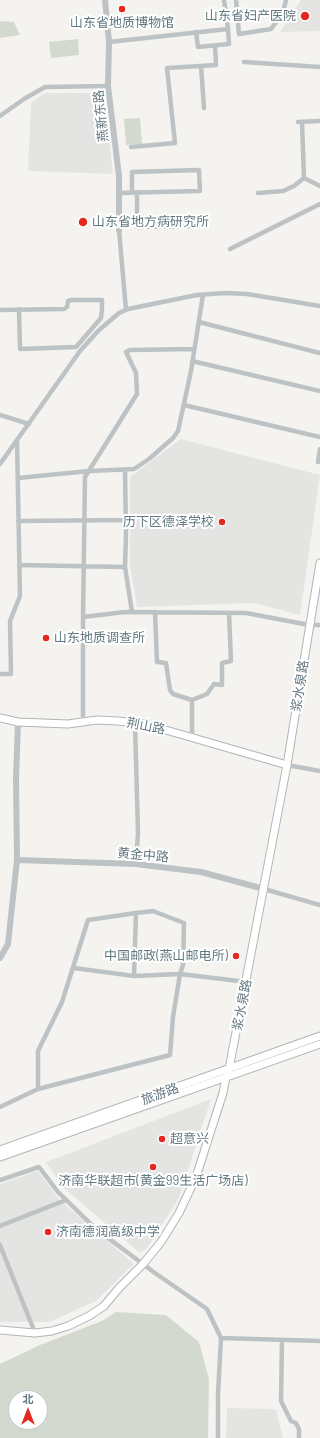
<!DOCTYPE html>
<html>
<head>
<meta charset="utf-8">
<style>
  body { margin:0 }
  #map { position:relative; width:320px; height:1438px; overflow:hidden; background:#f4f3ef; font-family:Barlow,"Noto Sans SC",sans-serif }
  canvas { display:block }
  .north { position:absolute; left:8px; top:1390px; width:40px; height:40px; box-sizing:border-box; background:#fff; border:1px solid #c1c9cd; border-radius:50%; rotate:0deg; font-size:11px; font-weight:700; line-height:16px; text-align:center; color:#637981 }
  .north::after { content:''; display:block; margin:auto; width:14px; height:18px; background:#e32820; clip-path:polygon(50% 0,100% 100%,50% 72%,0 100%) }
</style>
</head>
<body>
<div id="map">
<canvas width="320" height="1438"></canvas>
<div class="north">北</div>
</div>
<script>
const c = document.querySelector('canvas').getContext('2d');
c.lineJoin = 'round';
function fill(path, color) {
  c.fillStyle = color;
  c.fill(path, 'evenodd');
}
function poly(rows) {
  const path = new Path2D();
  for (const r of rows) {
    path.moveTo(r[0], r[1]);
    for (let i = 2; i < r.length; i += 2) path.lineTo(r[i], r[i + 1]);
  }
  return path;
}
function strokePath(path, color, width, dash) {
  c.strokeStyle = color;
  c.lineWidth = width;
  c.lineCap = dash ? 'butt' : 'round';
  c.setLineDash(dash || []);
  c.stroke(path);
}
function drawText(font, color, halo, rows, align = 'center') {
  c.font = font + ' Barlow,"Noto Sans SC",sans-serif';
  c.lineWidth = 4;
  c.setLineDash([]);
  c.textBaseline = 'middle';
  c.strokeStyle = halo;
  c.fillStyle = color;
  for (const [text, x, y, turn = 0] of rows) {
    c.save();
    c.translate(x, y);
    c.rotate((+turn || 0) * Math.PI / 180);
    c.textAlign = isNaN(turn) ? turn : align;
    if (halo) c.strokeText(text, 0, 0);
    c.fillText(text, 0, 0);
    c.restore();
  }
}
fill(poly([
  [301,0,320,0,320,31,280,32],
  [45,93,104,93,113,174,28,171,31,103],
  [181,439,320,475,300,615,254,603,137,607,130,566,130,477],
  [211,1099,179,1198,147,1248,140,1253,63,1187,46,1162],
  [38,1171,59,1199,134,1264,96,1301,49,1322,0,1322,0,1184],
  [227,1408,276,1409,283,1438,226,1438]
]), '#e4e5e3');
fill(poly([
  [0,21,14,22,20,35,0,38],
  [78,39,79,55,51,58,49,42],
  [140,118,142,144,126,145,124,119],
  [116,1312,166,1315,199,1342,209,1379,208,1438,0,1438,0,1364,40,1345,102,1321],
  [16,1398,40,1398,40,1422,16,1422]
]), '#d4d9cf');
const secondary = poly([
  [0,718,18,722,68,724,97,720,118,721,145,724,287,765],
  [0,1330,35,1333,52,1331,68,1326,89,1316,104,1306,119,1288,143,1264,161,1242,179,1213,196,1177,223,1093,226,1077,229,1069,287,765,320,563]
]);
const primary = poly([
  [0,1150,320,1036],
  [0,1157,320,1044]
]);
strokePath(secondary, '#afb6b9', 9);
strokePath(primary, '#aeb4b7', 9);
strokePath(poly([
  [236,0,239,34,271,29,283,13,286,0],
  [196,32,198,47,229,44,228,29],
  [109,42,228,29,224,0],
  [244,62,320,67],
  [201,66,204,108],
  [0,116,24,99,45,87,108,86],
  [300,122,298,122,320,121],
  [302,122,304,178,320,186],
  [131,147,175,143,167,68,216,65,215,45],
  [137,192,137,227,200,226],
  [119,193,200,191,199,170,132,172,132,192],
  [258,193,283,191,294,186,304,178],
  [119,230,126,310],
  [230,249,320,204],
  [0,310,64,309,67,307,68,301,71,300,102,300,102,309,101,318,76,347,20,349,19,309],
  [199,322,320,353],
  [192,361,320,391],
  [184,405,320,437],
  [0,415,29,424],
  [318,462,320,449],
  [0,464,17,440],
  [125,470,126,535,125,567,132,612],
  [18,478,89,471,134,469,149,459,173,438,178,431,191,371,203,295],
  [18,521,125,520],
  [19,565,125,567],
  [155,612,157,662,166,663,170,690,173,694,192,700],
  [83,617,85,477,137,394,136,373,126,352,130,350,194,349],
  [0,674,11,674,10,621,20,596,17,440,80,351,98,331,119,313,128,309,197,295,225,293,247,294,320,306],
  [83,721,83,617,125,612,246,613,309,625,320,625],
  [135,724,138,833,136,864],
  [192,737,192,700,207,694,214,684,222,685,222,663,231,661,229,613],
  [287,765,320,771],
  [264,889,320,905],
  [74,968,134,976],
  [38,1089,38,1051,62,1002,88,920,136,913,153,911,184,923,183,965,180,974,134,976,136,913],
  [0,1107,38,1089,170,1055,173,1017,180,974,247,982],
  [0,1180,39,1167,58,1192,96,1229,155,1273,207,1309,221,1338,218,1394,218,1438],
  [0,1226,66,1200],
  [0,1245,35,1333],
  [221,1338,320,1341],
  [282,1340,281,1401,291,1421,296,1423,299,1429,299,1438]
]), '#bdc2c4', 4.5);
strokePath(poly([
  [105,0,109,42,108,86,119,176,119,230],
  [17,860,136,864,201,872,264,889],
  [0,958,8,944,17,860,16,779,18,722]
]), '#bdc2c4', 6);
strokePath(secondary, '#fff', 7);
strokePath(primary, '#fff', 7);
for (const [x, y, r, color] of [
  [122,9,4,"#e32820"],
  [305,16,5,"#e32820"],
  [83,222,5,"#e32820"],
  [222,522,4,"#e32820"],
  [46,638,4,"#e32820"],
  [236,956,4,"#e32820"],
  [162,1139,4,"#e32820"],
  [153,1167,4,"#e32820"],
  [48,1232,4,"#e32820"]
]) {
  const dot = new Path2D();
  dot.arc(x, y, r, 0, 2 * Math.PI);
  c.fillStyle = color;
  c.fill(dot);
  strokePath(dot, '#fff', 1.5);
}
drawText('13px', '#637981', '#fff', [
  ["山东省妇产医院",296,16,"right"],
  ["山东省地质博物馆",122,23,"center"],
  ["山东省地方病研究所",92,222],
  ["历下区德泽学校",214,522,"right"],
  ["山东地质调查所",54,638],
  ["中国邮政(燕山邮电所)",228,956,"right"],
  ["超意兴",170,1139],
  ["济南华联超市(黄金99生活广场店)",153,1181,"center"],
  ["济南德润高级中学",56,1232]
], 'left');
drawText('13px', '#637981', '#fff', [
  ["燕新东路",101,116,-96],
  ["浆水泉路",300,686,-81],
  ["荆山路",146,726,11],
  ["黄金中路",143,855,5],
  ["浆水泉路",242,1005,-79],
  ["旅游路",160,1094,-20]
]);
</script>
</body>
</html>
